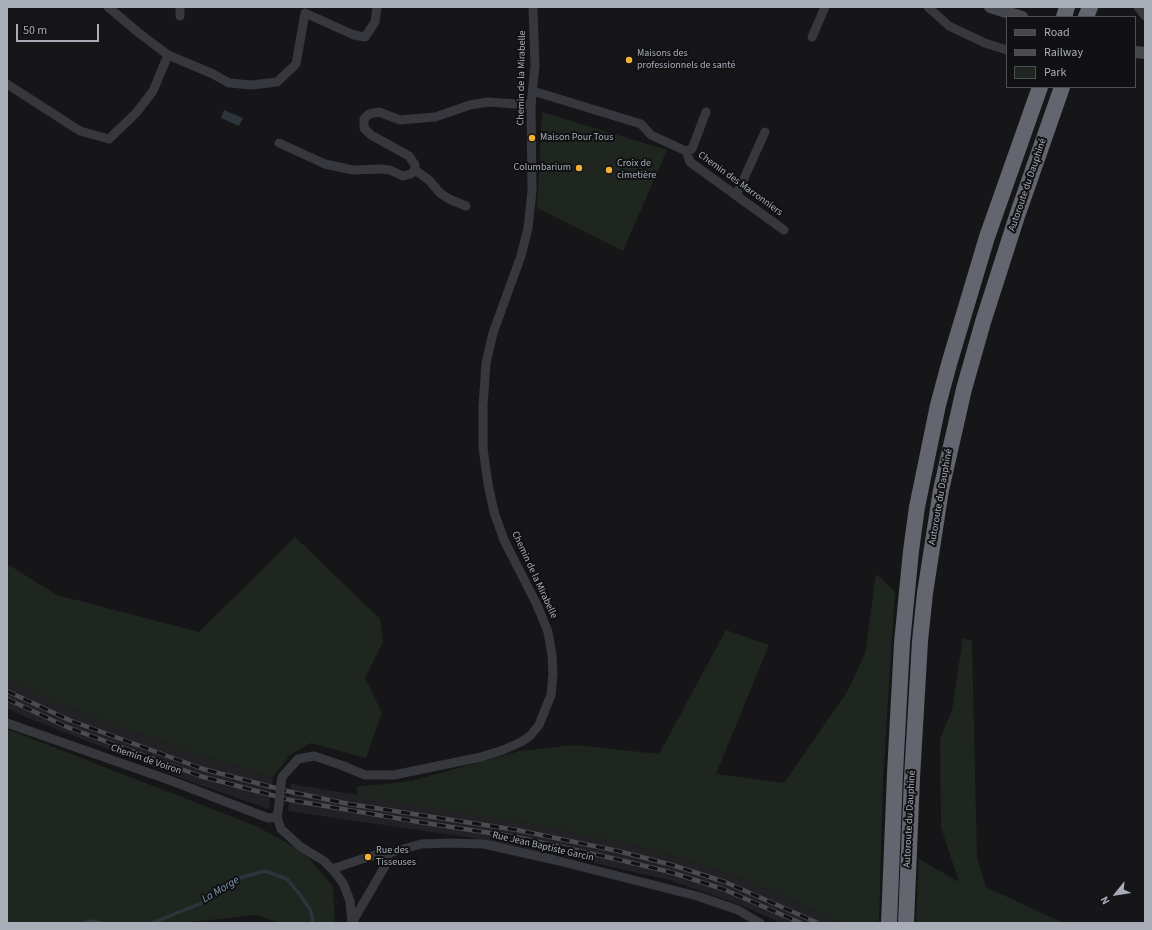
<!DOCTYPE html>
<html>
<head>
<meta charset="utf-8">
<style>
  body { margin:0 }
  #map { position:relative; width:1152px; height:930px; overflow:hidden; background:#161618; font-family:"Source Sans 3",sans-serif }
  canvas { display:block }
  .frame { position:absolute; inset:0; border:8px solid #a8adb8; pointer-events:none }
  .legend { position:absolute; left:1006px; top:16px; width:130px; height:72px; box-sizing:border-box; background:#111113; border:1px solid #4d4f55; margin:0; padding:5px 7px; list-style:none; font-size:12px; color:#a8adb8 }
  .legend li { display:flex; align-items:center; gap:8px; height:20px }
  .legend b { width:20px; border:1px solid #4d4f55 }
  .north { position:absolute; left:1096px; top:874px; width:40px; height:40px; -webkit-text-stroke:3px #111113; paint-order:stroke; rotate:240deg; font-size:11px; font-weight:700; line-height:16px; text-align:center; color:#a8adb8 }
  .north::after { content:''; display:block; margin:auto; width:14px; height:18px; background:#a8adb8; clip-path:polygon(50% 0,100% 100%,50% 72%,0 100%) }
  .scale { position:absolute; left:16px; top:24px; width:83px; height:18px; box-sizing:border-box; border:2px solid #a8adb8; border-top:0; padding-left:5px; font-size:12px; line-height:14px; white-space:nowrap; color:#a8adb8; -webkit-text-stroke:3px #111113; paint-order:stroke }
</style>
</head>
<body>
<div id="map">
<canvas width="1152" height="930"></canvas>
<div class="frame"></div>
<ul class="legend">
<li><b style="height:5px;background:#45474d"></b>Road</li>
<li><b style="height:5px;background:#4a4c52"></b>Railway</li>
<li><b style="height:11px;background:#1e261f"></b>Park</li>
</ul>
<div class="north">N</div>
<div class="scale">50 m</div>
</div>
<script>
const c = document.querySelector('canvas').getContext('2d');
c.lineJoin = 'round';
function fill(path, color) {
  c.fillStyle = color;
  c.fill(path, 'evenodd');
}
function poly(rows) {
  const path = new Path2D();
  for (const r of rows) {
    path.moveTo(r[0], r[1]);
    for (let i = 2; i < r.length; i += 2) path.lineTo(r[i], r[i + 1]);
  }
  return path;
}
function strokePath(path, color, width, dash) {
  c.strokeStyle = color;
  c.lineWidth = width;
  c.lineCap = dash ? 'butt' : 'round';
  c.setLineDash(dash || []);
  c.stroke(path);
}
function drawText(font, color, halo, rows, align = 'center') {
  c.font = font + ' "Source Sans 3",sans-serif';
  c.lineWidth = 4;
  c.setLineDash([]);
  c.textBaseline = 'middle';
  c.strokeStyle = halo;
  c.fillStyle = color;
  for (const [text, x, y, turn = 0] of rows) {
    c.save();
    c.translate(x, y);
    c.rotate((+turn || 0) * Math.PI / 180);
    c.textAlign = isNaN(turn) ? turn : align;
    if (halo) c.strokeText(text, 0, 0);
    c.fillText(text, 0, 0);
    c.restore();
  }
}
fill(poly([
  [7,679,72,709,205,757,273,777,269,809,194,783,23,716,7,708],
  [291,784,525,823,620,842,691,861,741,878,843,923,781,923,741,905,669,880,558,855,486,840,288,811]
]), '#222225');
fill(poly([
  [542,112,667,150,623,251,537,208],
  [295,537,380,619,383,642,365,678,382,713,366,758,311,743,290,755,273,777,205,757,72,709,7,679,7,564,57,595,199,632],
  [876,574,895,592,883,779,879,923,843,923,741,878,691,861,620,842,525,823,358,796,356,787,411,781,520,751,575,745,659,754,726,630,769,645,716,774,784,783,847,692,865,654],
  [963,638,972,641,977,857,986,887,1063,923,916,923,919,859,959,882,941,827,940,739,952,710],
  [7,729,256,826,304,852,333,887,335,923,280,923,256,915,181,923,7,923]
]), '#1e261f');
fill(poly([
  [224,110,243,118,239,126,221,118]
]), '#2c353c');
strokePath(poly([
  [84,923,90,921,102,923],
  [152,923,207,901,239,878,265,871,287,879,301,896,311,911,313,923]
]), '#2c353c', 3.5);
strokePath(poly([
  [108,7,139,33,168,55,213,74,229,83,252,85,277,82,296,64,305,13,354,35,365,37,375,22,377,7],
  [180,7,180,16],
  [928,7,949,26,985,43,1007,50],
  [1138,7,1145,16],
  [812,37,825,7],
  [7,84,80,131,109,139,136,113,153,91,168,55],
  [533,91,641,124,651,135,686,151,690,162,784,230],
  [279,143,325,164,353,170,380,169,390,170,403,176,411,174,415,170,415,165,409,156,371,135,364,128,364,119,369,114,379,112,400,120,435,117,470,105,488,102,531,105],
  [686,151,692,149,706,112],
  [415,170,429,180,440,193,449,199,466,206],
  [736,196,765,132],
  [7,723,172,781,268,818,277,817],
  [281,783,282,777,298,759,314,756,341,765,365,775,394,775,481,757,503,750,521,742,530,736,539,725,551,695,553,674,552,655,548,632,537,605,504,540,494,512,488,484,483,448,483,406,486,363,493,333,521,256,528,228,532,191,531,105,535,66,533,7],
  [279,805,277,817,281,829,301,847,324,861,332,869,343,883,350,901,352,923],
  [332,869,368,857,379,854,389,853,421,844,450,843,484,844,555,860,697,896,738,910,760,923],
  [353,921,385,866,389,853]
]), '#37383d', 9);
strokePath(poly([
  [990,7,1022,17],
  [1135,52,1145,53]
]), '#45474d', 12);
strokePath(poly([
  [1064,17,1067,7],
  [1086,17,1090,7],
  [889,923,895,774,902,643,911,551,917,507,938,405,949,364,987,237,1040,87],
  [906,923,912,778,920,641,925,593,941,490,964,389,983,322,1017,216,1062,87]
]), '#63666e', 16);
const rail = poly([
  [7,691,69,720,203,769,291,792,349,804,517,830,618,851,672,865,725,882,818,923],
  [7,699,67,727,200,776,290,800,419,822,516,837,616,859,670,872,723,889,801,923]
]);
strokePath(rail, '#4a4c52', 4.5);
strokePath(rail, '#111113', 3, [9]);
strokePath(poly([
  [279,805,281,783]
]), '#37383d', 9);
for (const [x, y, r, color] of [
  [629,60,4,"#f2b134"],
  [532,138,4,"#f2b134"],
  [579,168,4,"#f2b134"],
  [609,170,4,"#f2b134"],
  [368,857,4,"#f2b134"]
]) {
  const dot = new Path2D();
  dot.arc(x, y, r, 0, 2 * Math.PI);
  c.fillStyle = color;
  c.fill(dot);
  strokePath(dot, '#111113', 1.5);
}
drawText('10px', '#a8adb8', '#111113', [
  ["Maisons des",637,54],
  ["professionnels de santé",637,66],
  ["Maison Pour Tous",540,138],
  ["Croix de",617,164],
  ["cimetière",617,176],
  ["Columbarium",571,168,"right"],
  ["Rue des",376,851],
  ["Tisseuses",376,863]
], 'left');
drawText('10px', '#a8adb8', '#111113', [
  ["Chemin de la Mirabelle",522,78,-89],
  ["Chemin des Marronniers",740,184,36],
  ["Autoroute du Dauphiné",1028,185,-71],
  ["Autoroute du Dauphiné",941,497,-80],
  ["Chemin de la Mirabelle",534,575,65],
  ["Chemin de Voiron",146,760,19],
  ["Autoroute du Dauphiné",910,819,-87],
  ["Rue Jean Baptiste Garcin",543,847,13]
]);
drawText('italic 11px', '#7f9bb3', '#111113', [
  ["La Morge",221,890,-31]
]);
</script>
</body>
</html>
